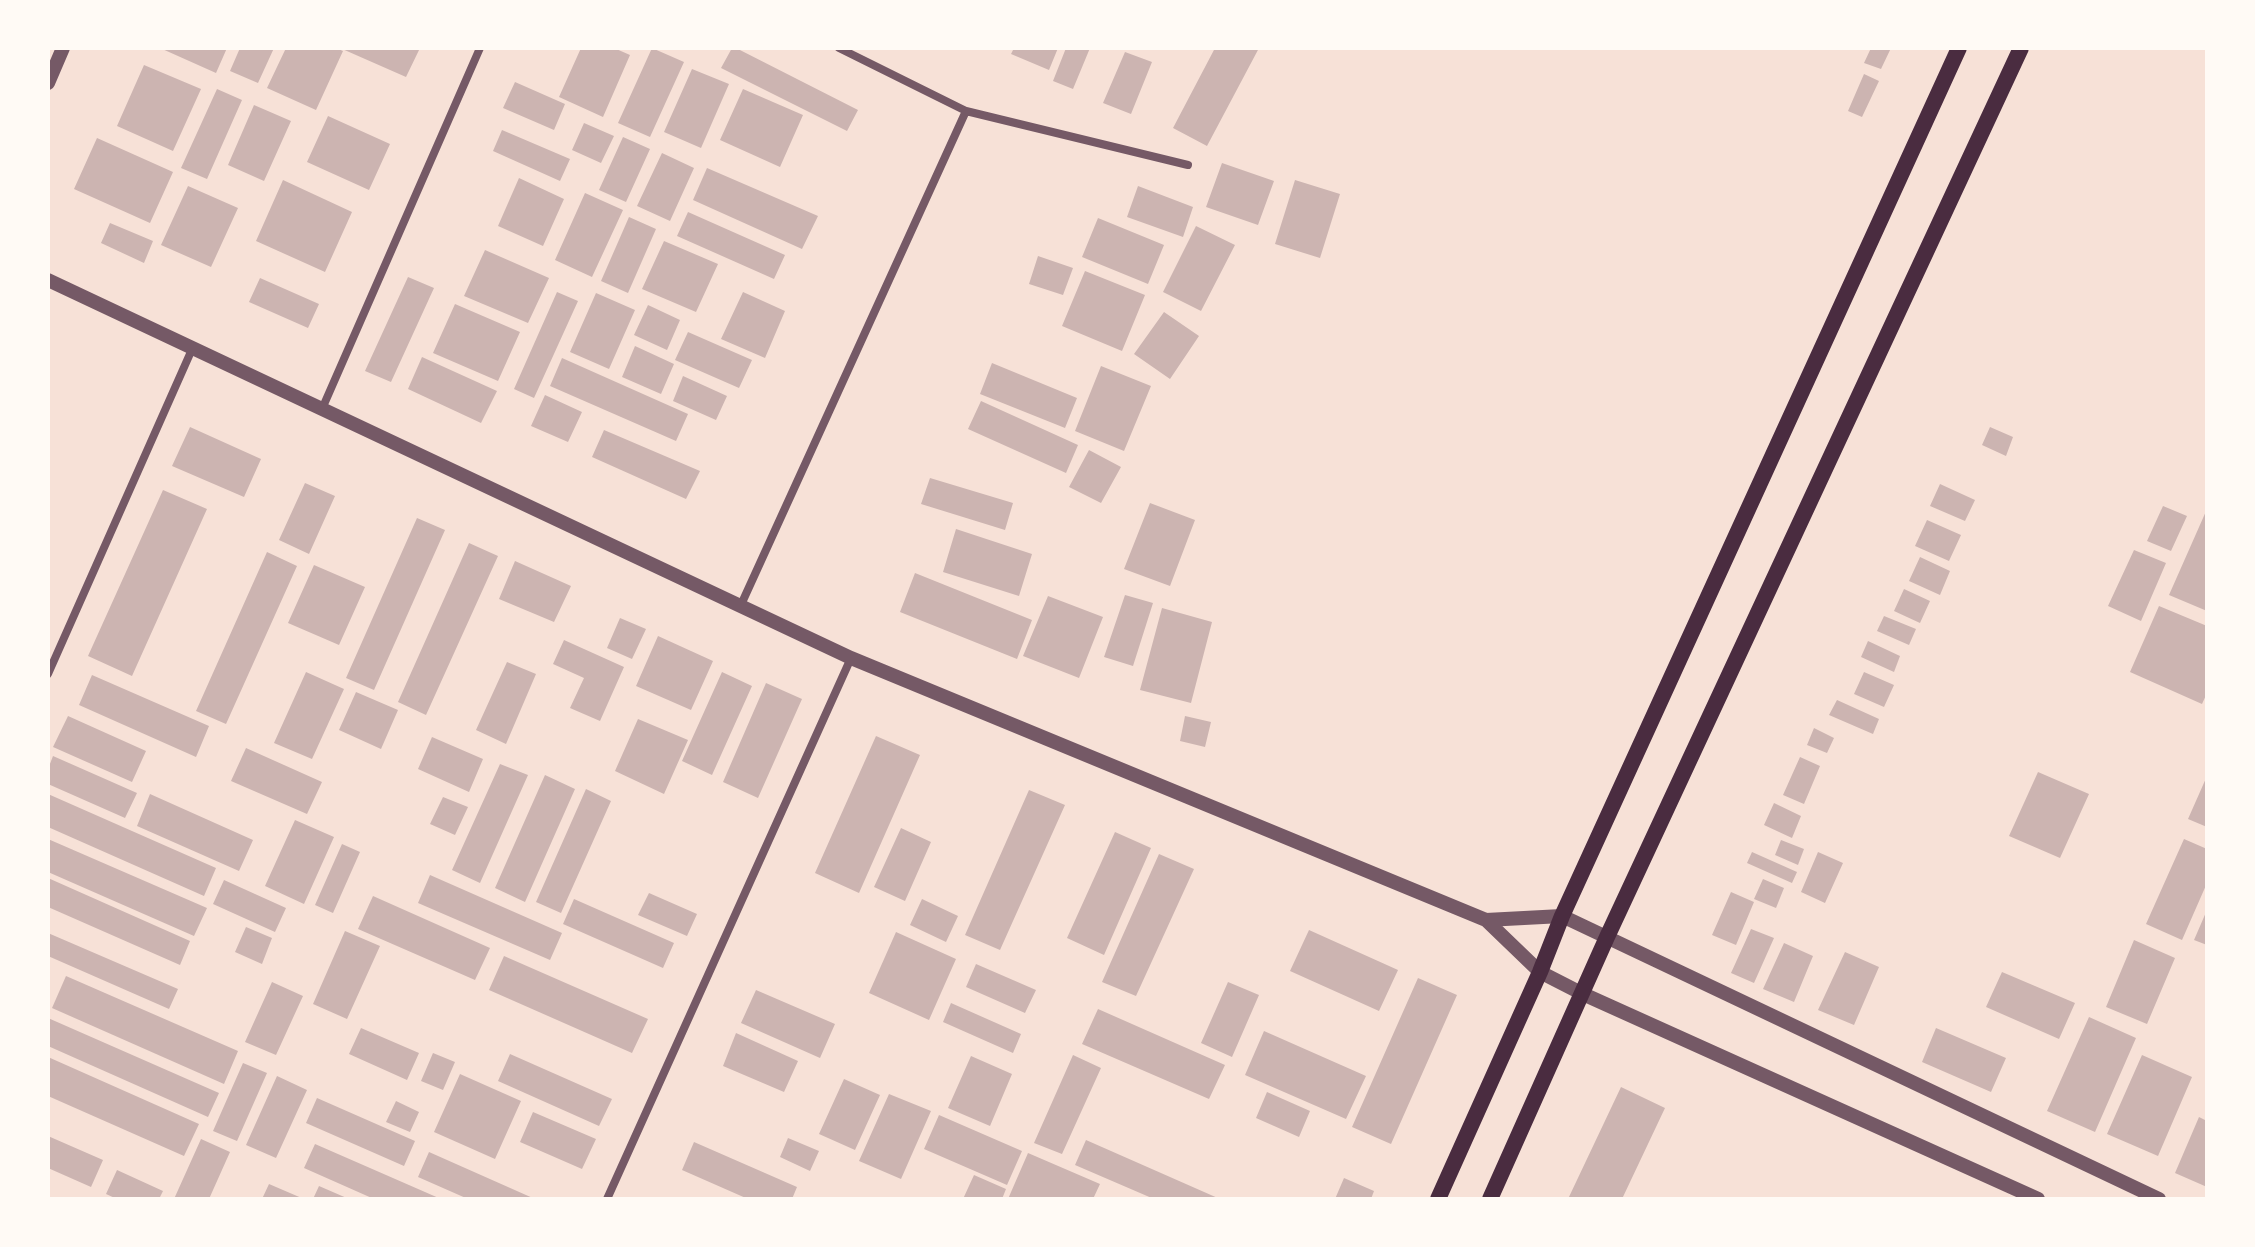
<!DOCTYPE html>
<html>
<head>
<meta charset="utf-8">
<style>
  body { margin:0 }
  #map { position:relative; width:2255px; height:1247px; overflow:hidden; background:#f7e1d7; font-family:Commissioner,sans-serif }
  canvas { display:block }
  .frame { position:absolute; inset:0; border:50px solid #fffaf5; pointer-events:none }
</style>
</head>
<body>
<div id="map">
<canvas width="2255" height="1247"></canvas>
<div class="frame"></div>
</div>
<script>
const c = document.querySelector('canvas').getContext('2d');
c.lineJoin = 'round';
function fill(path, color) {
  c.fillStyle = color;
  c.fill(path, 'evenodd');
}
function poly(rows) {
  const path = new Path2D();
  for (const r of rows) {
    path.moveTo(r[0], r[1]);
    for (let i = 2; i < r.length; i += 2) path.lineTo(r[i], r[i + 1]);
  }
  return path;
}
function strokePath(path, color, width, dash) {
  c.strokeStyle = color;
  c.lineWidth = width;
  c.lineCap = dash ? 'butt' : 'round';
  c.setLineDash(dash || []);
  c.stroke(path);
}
fill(poly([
  [160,48,227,48,216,73],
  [240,48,274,48,258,83,230,71],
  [286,48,336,48,343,51,316,110,267,88],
  [340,48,420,48,406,77],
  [581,48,614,48,630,55,603,117,559,97],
  [652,48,684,62,650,137,618,123],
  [732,48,736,48,858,110,847,131,721,68],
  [1014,48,1058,48,1049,70,1011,54],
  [1066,48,1090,48,1073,89,1053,81],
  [1215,48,1259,48,1207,146,1173,128],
  [1871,48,1891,48,1881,69,1864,63],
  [1125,52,1152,62,1131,114,1103,103],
  [144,65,201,89,173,151,117,126],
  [692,69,729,84,701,148,664,132],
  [1864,74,1879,81,1862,117,1848,111],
  [515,82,565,104,554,130,503,108],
  [217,89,242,100,207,179,181,168],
  [743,89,803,115,780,167,720,140],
  [254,105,291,121,264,181,228,165],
  [328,116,390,144,369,190,307,162],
  [584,123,614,136,601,163,572,150],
  [502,130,570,159,560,181,493,151],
  [623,137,650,149,626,202,599,190],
  [97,138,173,172,150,223,74,189],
  [662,153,694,168,670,221,637,206],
  [1222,163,1274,181,1258,225,1206,207],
  [707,168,818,216,802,249,693,200],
  [519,178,564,199,543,246,498,226],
  [283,180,352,212,325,272,256,241],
  [1295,180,1340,194,1320,258,1275,244],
  [188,186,238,208,211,267,161,245],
  [1138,186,1193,207,1183,237,1127,217],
  [585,193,623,210,592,277,555,260],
  [688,212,785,255,774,279,677,236],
  [629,217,656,229,628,293,601,281],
  [1098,218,1164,245,1148,284,1082,257],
  [110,223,153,241,144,263,101,243],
  [1196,226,1235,245,1201,311,1163,292],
  [664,241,718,264,696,312,642,289],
  [485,250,549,278,528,323,464,296],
  [1038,256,1073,268,1063,295,1029,284],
  [1085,271,1145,295,1122,351,1062,326],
  [408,277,434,288,391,382,365,371],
  [260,278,319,304,308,328,249,302],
  [557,292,578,301,534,398,514,389],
  [743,292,785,311,765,358,721,339],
  [596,293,635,310,609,369,570,352],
  [455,304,520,332,498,381,433,353],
  [648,305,680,320,667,350,634,335],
  [1164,312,1199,336,1170,379,1134,354],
  [688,332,752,360,739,388,675,360],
  [635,346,674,364,661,394,622,377],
  [422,357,497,391,481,423,408,389],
  [562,358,688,414,676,441,550,386],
  [992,363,1077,398,1065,428,980,394],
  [1101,366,1151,386,1124,451,1075,431],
  [683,376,727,396,716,420,673,401],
  [545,395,582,412,568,442,531,426],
  [981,401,1078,445,1066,473,968,429],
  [190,427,261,459,244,497,172,466],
  [1990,427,2013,437,2006,456,1982,445],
  [604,430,700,471,686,499,592,457],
  [1089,450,1121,467,1101,503,1069,487],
  [930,478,1013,503,1005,530,921,504],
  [305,483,335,496,309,554,279,540],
  [1940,484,1975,500,1965,521,1930,506],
  [163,490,207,509,132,676,88,656],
  [1150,503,1195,520,1170,586,1124,569],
  [2163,506,2187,516,2171,551,2147,541],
  [2207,509,2207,611,2169,595],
  [417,518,445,530,374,690,346,678],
  [1927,520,1961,535,1949,561,1915,546],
  [956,529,1032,554,1019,596,943,572],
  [469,543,498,556,426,715,398,702],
  [2134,550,2166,563,2141,621,2108,606],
  [267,552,297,566,226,724,196,711],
  [1920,557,1950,571,1940,595,1909,581],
  [515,561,571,586,554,622,499,599],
  [314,565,365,587,339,645,288,623],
  [915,573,1032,620,1017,659,900,612],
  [1904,589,1930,601,1920,623,1894,611],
  [1125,595,1153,603,1133,666,1104,657],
  [1048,596,1103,617,1079,678,1023,656],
  [2159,606,2207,626,2207,693,2202,704,2130,672],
  [1162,608,1212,622,1191,703,1140,690],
  [1884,616,1916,629,1909,645,1877,631],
  [620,618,646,629,632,659,607,648],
  [658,636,713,661,691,710,636,686],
  [564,640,624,667,600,721,570,708,584,678,553,664],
  [1868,641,1900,656,1894,672,1861,657],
  [507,662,536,674,506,744,476,730],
  [306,672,344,689,312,759,274,743],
  [722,672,752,686,712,775,682,761],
  [1864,672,1894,685,1884,707,1854,694],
  [92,675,209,726,196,757,79,705],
  [766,683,802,699,758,798,723,782],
  [356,692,398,710,381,749,339,730],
  [1837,700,1879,719,1873,734,1829,715],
  [68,716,146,751,132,782,53,747],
  [1185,716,1211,722,1205,747,1180,741],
  [638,719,688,740,664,794,615,771],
  [1814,728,1834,738,1827,753,1807,745],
  [876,736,920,755,859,893,815,873],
  [432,737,483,759,469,792,418,769],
  [246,748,322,782,307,814,231,781],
  [53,756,137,793,125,818,48,784,48,769],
  [1800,757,1820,766,1804,804,1783,795],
  [500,764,528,775,480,883,452,870],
  [2038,772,2089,794,2060,858,2009,836],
  [545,775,575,789,525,902,495,888],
  [2207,776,2207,827,2188,819],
  [586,789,611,801,561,913,536,902],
  [1029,790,1065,805,1000,950,965,935],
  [48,794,216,868,204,896,48,827],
  [150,794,253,840,239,871,137,826],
  [443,797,468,807,455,835,430,824],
  [1774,803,1801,816,1792,838,1764,825],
  [295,820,334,837,304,904,265,886],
  [901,828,931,842,905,901,874,887],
  [1115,832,1151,848,1104,955,1067,938],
  [48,839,207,908,194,936,48,872],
  [2184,839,2207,849,2207,883,2182,940,2146,924],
  [1781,840,1804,849,1798,865,1775,855],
  [342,844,360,852,333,913,315,905],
  [1752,852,1797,872,1792,883,1747,863],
  [1818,852,1843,863,1825,903,1801,892],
  [1159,854,1194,869,1136,996,1102,982],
  [430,875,562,933,550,960,418,903],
  [48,878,190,941,180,965,48,907],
  [1763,879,1784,888,1776,908,1754,899],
  [224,880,286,908,275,932,213,904],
  [1731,892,1754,902,1736,945,1712,935],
  [649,893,697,914,687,936,638,915],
  [373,896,490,948,475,980,358,929],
  [574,899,674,943,663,968,563,924],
  [922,899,958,916,946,942,910,925],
  [2207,910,2207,945,2194,940],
  [246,927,272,938,262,964,235,952],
  [1751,929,1774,938,1754,983,1731,973],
  [1309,930,1398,970,1379,1011,1290,971],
  [345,931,380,946,347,1019,313,1004],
  [896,932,956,959,929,1020,869,993],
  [48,933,178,989,169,1009,48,956],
  [2134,940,2175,958,2147,1024,2106,1007],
  [1784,943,1813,956,1794,1002,1763,989],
  [1845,952,1879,967,1854,1025,1818,1010],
  [504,956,648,1019,632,1053,489,990],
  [976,964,1036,990,1025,1013,966,987],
  [2002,972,2075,1003,2059,1039,1986,1007],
  [66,976,238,1051,224,1084,52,1008],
  [1418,978,1457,995,1391,1144,1352,1127],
  [272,982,303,996,276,1055,245,1042],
  [1228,982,1259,995,1232,1057,1201,1043],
  [756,990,835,1024,820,1058,741,1023],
  [951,1003,1021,1034,1013,1053,943,1022],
  [1098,1009,1225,1065,1209,1099,1082,1044],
  [2089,1017,2136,1038,2095,1132,2047,1111],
  [48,1018,219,1093,208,1117,48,1046],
  [361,1028,419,1053,407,1080,349,1054],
  [1936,1028,2006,1058,1991,1092,1922,1062],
  [1264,1031,1366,1076,1346,1119,1245,1075],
  [736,1033,798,1061,784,1092,723,1066],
  [433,1053,455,1062,443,1090,421,1081],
  [510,1054,612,1099,599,1126,498,1081],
  [1073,1055,1101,1068,1062,1154,1034,1143],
  [2142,1055,2192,1077,2158,1156,2107,1134],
  [971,1056,1012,1074,990,1126,948,1108],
  [48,1057,199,1124,184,1156,48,1096],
  [243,1063,267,1073,237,1141,213,1131],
  [460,1074,521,1101,495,1159,434,1132],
  [277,1076,307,1090,276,1158,246,1145],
  [844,1079,880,1095,855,1150,819,1134],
  [1621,1087,1665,1108,1622,1199,1568,1199],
  [1267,1092,1310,1111,1299,1137,1256,1118],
  [889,1094,931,1111,901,1179,859,1161],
  [317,1098,415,1141,404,1166,306,1123],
  [396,1101,419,1112,410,1132,386,1122],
  [533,1112,596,1139,582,1169,520,1142],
  [939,1115,1022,1151,1007,1185,924,1149],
  [2199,1117,2207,1121,2207,1187,2175,1173],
  [48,1136,103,1160,91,1187,48,1168],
  [788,1138,819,1151,810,1171,780,1157],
  [201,1139,230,1152,209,1199,174,1199],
  [1086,1140,1220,1199,1154,1199,1075,1165],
  [694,1142,797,1187,792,1199,748,1199,682,1170],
  [315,1144,441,1199,374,1199,304,1168],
  [429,1152,535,1199,468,1199,418,1177],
  [1028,1153,1100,1184,1093,1199,1008,1199],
  [117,1170,163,1191,159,1199,117,1199,106,1194],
  [974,1175,1006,1189,1002,1199,963,1199],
  [1344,1178,1374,1191,1371,1199,1335,1199],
  [269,1184,304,1199,262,1199],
  [319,1186,349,1199,313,1199]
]), '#ccb4b1');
strokePath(poly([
  [839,48,966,111,1188,165],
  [322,409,480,48],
  [740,607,966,111],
  [48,674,193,347],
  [607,1199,851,658]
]), '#755966', 8);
strokePath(poly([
  [48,83,63,48],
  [48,280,851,658,1486,920,1540,972,1583,994,2038,1199],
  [1486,920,1562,916,2159,1199]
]), '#755966', 14);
strokePath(poly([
  [1438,1199,1540,972,1562,916,1959,48],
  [1490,1199,1607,937,2021,48]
]), '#4a2c40', 16);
</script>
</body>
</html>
